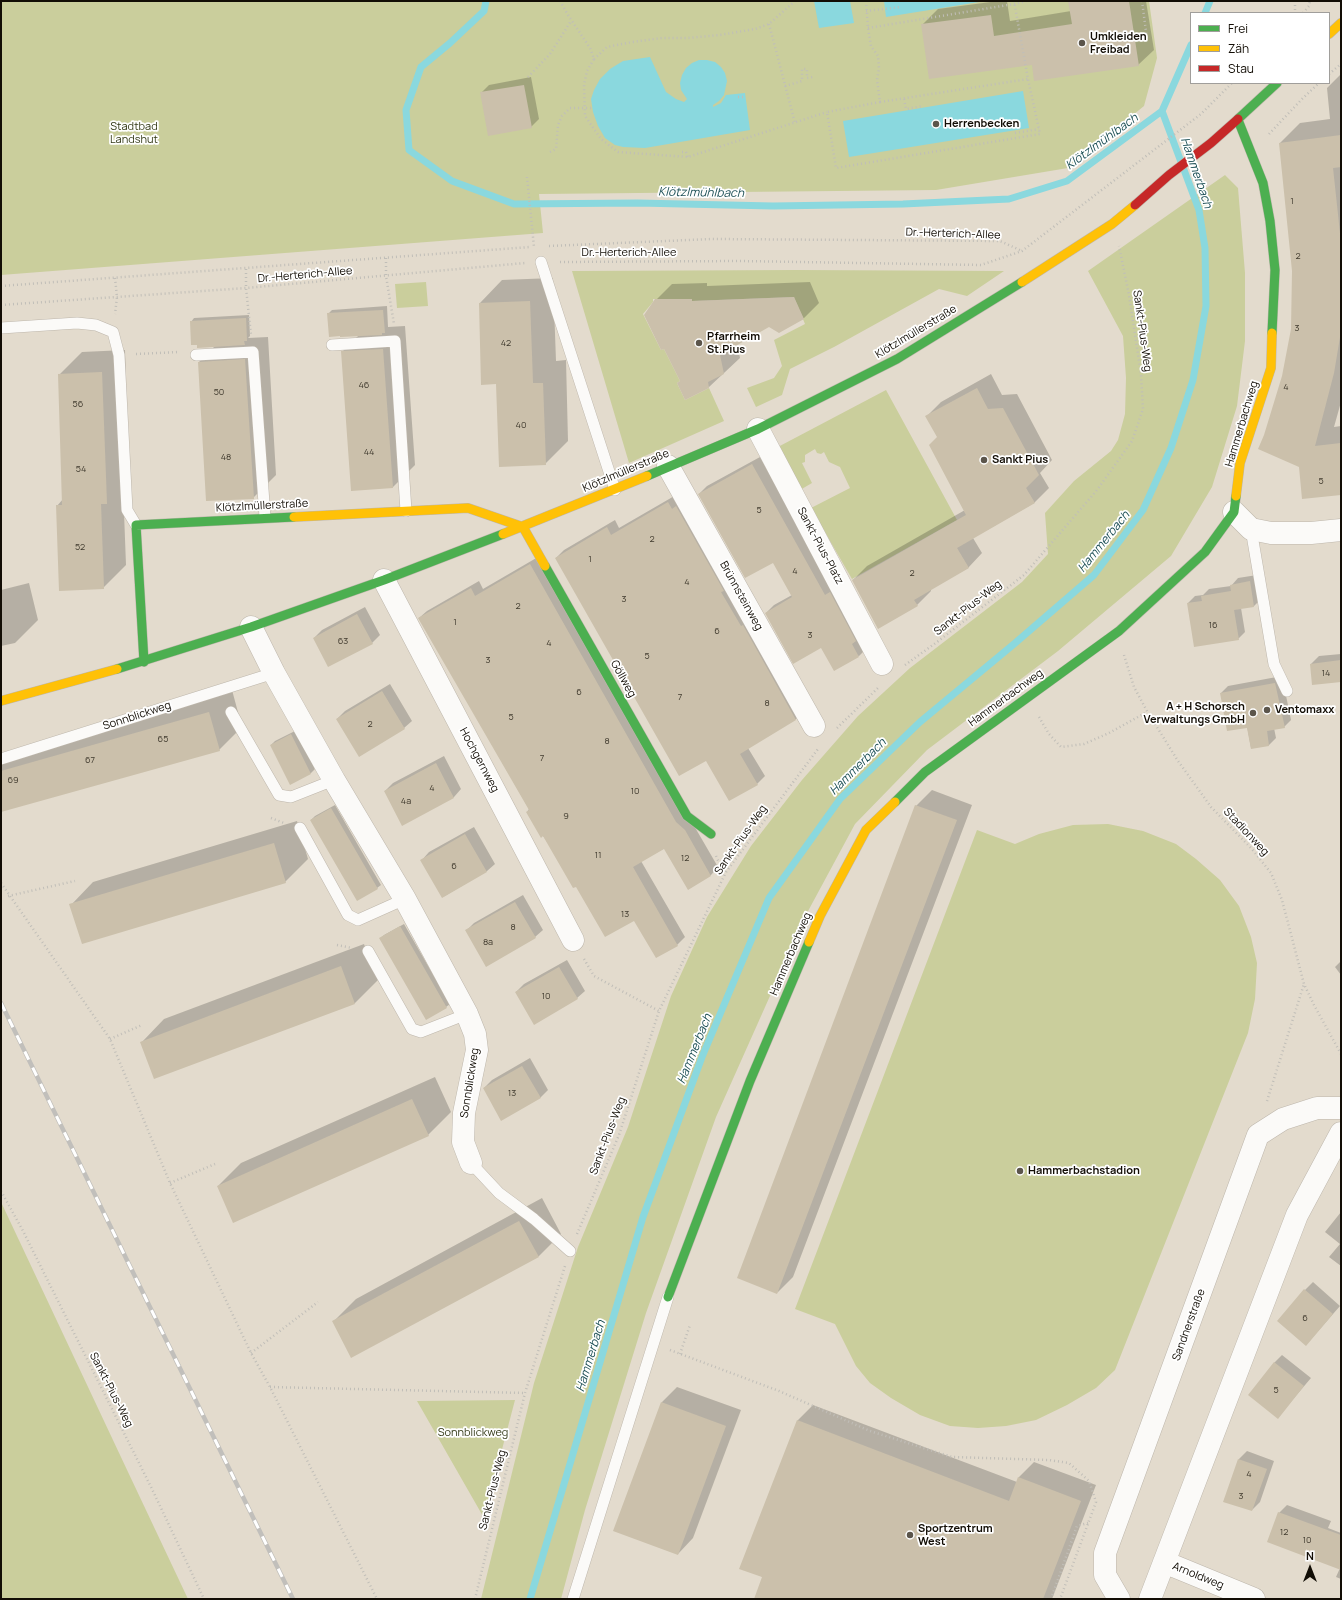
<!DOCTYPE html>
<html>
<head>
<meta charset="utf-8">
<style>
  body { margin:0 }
  #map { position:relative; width:1342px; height:1600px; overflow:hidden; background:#e3dbcd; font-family:Manrope,sans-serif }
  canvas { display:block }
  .frame { position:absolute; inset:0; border:2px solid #120d05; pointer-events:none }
  .legend { position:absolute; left:1190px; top:12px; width:140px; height:72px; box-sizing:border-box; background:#fff; border:1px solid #a09e9b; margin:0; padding:5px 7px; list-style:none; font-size:12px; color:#120d05 }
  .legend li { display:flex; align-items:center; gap:8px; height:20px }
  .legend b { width:20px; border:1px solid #a09e9b }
  .north { position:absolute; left:1290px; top:1548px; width:40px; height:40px; -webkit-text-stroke:3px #fff; paint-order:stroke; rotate:0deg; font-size:11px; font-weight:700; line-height:16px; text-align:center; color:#120d05 }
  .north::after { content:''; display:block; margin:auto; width:14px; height:18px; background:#120d05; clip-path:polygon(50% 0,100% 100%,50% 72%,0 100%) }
</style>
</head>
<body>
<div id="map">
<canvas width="1342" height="1600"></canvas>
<div class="frame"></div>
<ul class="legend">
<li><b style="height:5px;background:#4caf50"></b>Frei</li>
<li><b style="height:5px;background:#ffc107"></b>Zäh</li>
<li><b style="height:5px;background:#c62828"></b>Stau</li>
</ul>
<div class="north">N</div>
</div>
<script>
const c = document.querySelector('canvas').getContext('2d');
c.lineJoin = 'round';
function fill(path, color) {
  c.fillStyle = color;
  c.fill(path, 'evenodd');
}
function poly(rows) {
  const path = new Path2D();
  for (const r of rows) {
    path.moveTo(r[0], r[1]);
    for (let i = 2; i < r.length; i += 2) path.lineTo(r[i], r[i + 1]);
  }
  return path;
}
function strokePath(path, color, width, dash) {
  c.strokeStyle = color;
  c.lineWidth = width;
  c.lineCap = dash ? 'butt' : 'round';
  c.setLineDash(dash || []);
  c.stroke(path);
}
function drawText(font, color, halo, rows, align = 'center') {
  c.font = font + ' Manrope,sans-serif';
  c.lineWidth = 3.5;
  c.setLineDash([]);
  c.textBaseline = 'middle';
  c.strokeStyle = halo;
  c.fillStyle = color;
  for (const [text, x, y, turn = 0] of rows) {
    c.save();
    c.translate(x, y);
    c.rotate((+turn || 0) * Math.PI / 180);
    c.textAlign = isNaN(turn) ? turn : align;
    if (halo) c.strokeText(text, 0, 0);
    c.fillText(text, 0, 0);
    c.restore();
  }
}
fill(poly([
  [1,1,1149,1,1157,58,1144,106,1068,168,936,190,539,194,543,233,1,275],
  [1225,175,1238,188,1245,273,1245,341,1237,406,1212,487,1171,556,1058,651,927,750,855,824,807,913,716,1117,646,1313,585,1510,561,1599,481,1599,534,1383,578,1247,628,1127,671,996,707,917,751,846,802,780,858,716,910,668,1022,582,1048,554,1045,513,1074,481,1111,451,1118,440,1125,414,1126,378,1123,336,1088,271],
  [796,270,1004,271,967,296,939,289,834,347,790,369,782,395,756,407,747,388,774,378,782,366,774,340,805,324,794,297,692,301,692,299,653,299,653,302,643,314,661,350,664,349,680,381,677,383,685,400,709,388,724,421,629,463,572,271],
  [426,282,428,306,397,308,395,284],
  [886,390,957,520,852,579,811,508,850,488,840,467,829,462,824,452,821,454,817,453,815,449,805,455,805,462,802,463,812,483,800,490,776,448],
  [1108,824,1143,831,1176,844,1196,859,1220,880,1239,906,1251,937,1257,963,1255,999,1248,1033,1115,1370,1096,1388,1067,1405,1036,1420,1006,1426,978,1428,950,1426,920,1415,891,1398,870,1383,856,1366,835,1324,795,1309,977,830,1015,844,1039,834,1073,825],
  [1,1202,128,1472,188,1599,1,1599],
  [515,1400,484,1518,417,1401]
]), '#cace9c');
fill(poly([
  [814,1,850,1,854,23,819,28],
  [884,1,979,1,979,2,886,17],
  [650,57,666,92,676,99,684,102,687,99,681,90,680,83,682,75,686,68,692,63,699,60,707,60,715,62,721,67,725,73,727,81,724,95,719,101,713,105,713,107,721,103,726,95,745,93,750,130,645,148,623,147,615,145,605,138,598,126,593,112,591,99,594,90,600,79,610,69,623,61],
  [1023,91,1029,128,849,157,843,121]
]), '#8ad8de');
fill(poly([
  [998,1,1007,1,1010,21,1071,11,1069,1,1146,1,1154,50,1138,65,1033,64,922,25,938,9],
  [1341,74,1341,402,1334,427,1341,426,1341,494,1300,466,1265,435,1283,376,1292,329,1293,271,1280,143,1300,123,1330,119,1327,88],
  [531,77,539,119,531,127,481,93,489,85],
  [553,278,556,361,566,360,568,441,545,464,497,383,480,303,502,280],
  [810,282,819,303,804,318,769,325,737,344,740,358,709,387,681,381,656,300,672,284,707,283,707,286],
  [387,306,388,327,405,326,415,465,392,488,342,352,359,335,341,335,328,314,332,310],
  [249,315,250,336,248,338,268,337,276,475,253,498,199,362,215,346,191,322,194,318],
  [125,350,129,480,123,486,126,565,103,588,57,506,63,499,59,375,82,352],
  [991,374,1002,395,1017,394,1052,460,1040,473,1049,488,1034,503,973,538,982,553,968,568,931,589,931,591,917,605,853,580,867,566,965,510,938,438,927,416,941,402],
  [760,457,866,649,859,656,822,646,766,613,774,605,792,595,774,561,699,494,707,486],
  [676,495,803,711,796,719,748,748,765,776,757,784,706,759,556,558,564,550,615,520,619,528],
  [538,557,718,867,711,875,688,888,665,848,641,861,685,937,677,945,576,885,527,812,529,809,419,618,427,611,479,581,483,589],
  [1257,575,1261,599,1254,606,1241,608,1245,632,1238,639,1188,603,1195,596,1203,595,1209,589,1231,586,1238,578],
  [29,583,38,620,15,643,1,646,1,590],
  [365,607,380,635,372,643,314,638,322,630],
  [1341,654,1341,681,1311,664,1319,656],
  [1282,676,1291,720,1284,727,1274,728,1276,738,1269,745,1251,748,1247,726,1221,693,1228,686],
  [390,684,412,721,404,728,337,719,345,711],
  [232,690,242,727,219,750,1,811,1,762],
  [295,731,315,769,311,773,291,783,271,745,275,741],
  [444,756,461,789,454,797,403,824,385,791,393,783],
  [932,790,972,805,793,1277,777,1293,916,806],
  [335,805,381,885,377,888,311,820,315,816],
  [297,821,308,859,285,882,71,905,93,882],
  [474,827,495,864,487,871,443,897,422,860,429,852],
  [523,895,543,930,535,937,466,931,474,923],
  [404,924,450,1004,446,1007,381,938,384,935],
  [364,944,378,980,355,1003,155,1077,142,1042,164,1019],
  [567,960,585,991,577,998,516,992,524,984],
  [1341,961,1341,975,1335,967],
  [530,1058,548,1090,540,1098,484,1088,492,1080],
  [435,1077,451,1112,428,1135,218,1186,241,1163],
  [542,1198,561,1234,539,1256,333,1322,356,1299],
  [1341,1212,1341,1266,1329,1257,1340,1244,1325,1232],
  [1313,1282,1340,1306,1306,1345,1305,1290],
  [1282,1355,1311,1378,1278,1417,1274,1363],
  [677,1387,741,1410,693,1538,678,1554,662,1402],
  [813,1405,1017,1482,1019,1477,1034,1462,1096,1485,1052,1599,755,1599,763,1577,741,1568,798,1420],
  [1247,1451,1274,1461,1260,1502,1252,1510,1224,1501,1239,1459],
  [1287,1505,1331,1521,1328,1528,1341,1533,1341,1579,1336,1577,1340,1568,1279,1513]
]), '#0003');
strokePath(poly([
  [486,1,484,11,450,43,421,67,406,110,409,150,452,181,514,204,638,203,773,206,903,204,1009,199,1067,181,1162,111],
  [1205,13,1210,1],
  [530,1599,643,1217,702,1057,769,898,840,799,920,722,1014,644,1094,575,1143,510,1171,448,1193,380,1206,306,1205,248,1199,210,1162,111,1191,45]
]), '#8ad8de', 7);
fill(poly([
  [1068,1,1129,1,1139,66,1034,81,1032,65,929,79,921,24,991,15,994,36,1072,24],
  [524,85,532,128,488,136,480,92],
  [1341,135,1341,167,1333,168,1341,243,1340,337,1334,373,1315,446,1341,443,1341,495,1302,499,1299,467,1258,449,1264,435,1282,376,1291,329,1292,271,1279,143],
  [794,297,804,319,779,333,769,327,720,355,724,374,708,382,709,388,685,400,677,383,680,381,664,349,661,350,644,315,655,299,692,299,692,301],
  [530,301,533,383,543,383,546,465,499,467,496,384,481,385,479,303],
  [383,310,385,333,382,333,382,335,340,337,340,336,329,337,327,313],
  [246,318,247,341,244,341,245,345,197,348,197,345,191,345,190,321],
  [383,349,393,488,351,491,341,351],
  [245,359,254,499,206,501,198,362],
  [102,372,107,504,101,504,104,589,59,591,56,505,62,505,58,374],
  [977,388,988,409,1003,408,1039,475,1026,488,1035,503,957,548,969,568,914,600,918,606,878,629,852,580,966,515,929,445,937,437,925,416],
  [752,464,825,595,830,592,856,641,852,644,859,657,834,671,821,648,793,664,765,613,792,597,773,563,745,578,698,494],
  [668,502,672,509,676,506,724,591,721,592,741,626,743,625,796,720,740,754,758,785,729,801,706,761,679,776,555,558,607,527,611,535],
  [530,564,676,822,685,830,711,876,688,890,664,849,633,867,678,946,656,958,634,921,605,937,576,887,573,888,543,836,541,838,526,812,529,810,418,618,471,588,475,596],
  [1250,581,1254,607,1234,610,1239,640,1194,647,1187,603,1202,601,1201,596,1231,591,1230,585],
  [357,614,373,644,328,667,313,638],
  [1341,660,1341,682,1312,685,1310,664],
  [1275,683,1285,728,1267,731,1269,746,1251,749,1247,728,1227,731,1220,693],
  [382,691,405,729,359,757,336,719],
  [209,712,220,751,1,812,1,771],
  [291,734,311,774,290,785,270,745],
  [436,763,454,798,402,826,384,791],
  [915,805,957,820,777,1294,737,1278],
  [331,808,378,889,357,901,310,820],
  [465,834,487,872,442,898,420,860],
  [274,843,286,883,82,944,69,904],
  [515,902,536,938,486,967,465,930],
  [400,926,447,1008,426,1020,379,938],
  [341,966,355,1004,154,1079,140,1042],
  [559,967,578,999,534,1025,515,992],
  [522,1066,541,1098,501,1121,483,1088],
  [412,1099,429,1136,233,1223,217,1186],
  [519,1221,539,1257,351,1358,332,1321],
  [1304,1289,1333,1314,1306,1346,1277,1321],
  [1274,1362,1304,1386,1278,1419,1248,1395],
  [661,1402,726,1426,678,1555,613,1531],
  [797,1420,1009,1501,1018,1477,1081,1501,1043,1599,754,1599,762,1577,739,1569],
  [1238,1459,1267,1469,1252,1511,1223,1502],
  [1278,1512,1341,1535,1341,1570,1267,1542]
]), '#cbc0ab');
const lane = poly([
  [541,262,615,490],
  [1,328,77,323,96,325,113,332,119,355,127,510,136,525],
  [332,345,395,341,406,511],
  [196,355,253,352,265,517],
  [1251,529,1274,664,1287,691],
  [231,712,279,795,291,797,334,780],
  [1,759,274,673],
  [300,828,348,915,358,920,405,899],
  [368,951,412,1029,421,1032,467,1014],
  [471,1163,499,1193,534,1219,570,1251],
  [573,1599,668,1297]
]);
const street = poly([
  [758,429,882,664],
  [668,466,814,726],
  [1234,512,1251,529,1271,533,1311,533,1341,530],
  [384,580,573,940],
  [251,627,274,673,334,780,405,899,467,1014,475,1034,477,1050,464,1113,463,1142,471,1163],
  [1164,1562,1254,1599],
  [1119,1599,1105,1575,1105,1553,1258,1135,1283,1119,1317,1108,1341,1108],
  [1150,1599,1297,1215,1341,1133]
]);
const fast = poly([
  [1238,119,1277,83],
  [1238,120,1263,183,1270,221,1275,270,1272,333],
  [647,476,758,429,897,359,1022,282],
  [545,566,687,816,711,834],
  [144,662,136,525,294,517],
  [117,669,251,627,384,580,503,534],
  [895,802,925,772,1119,631,1205,552,1234,512,1236,496],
  [668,1297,750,1081,809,942]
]);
const slow = poly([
  [1329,34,1341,23],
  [1022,282,1112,224,1135,205],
  [1236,496,1240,463,1271,368,1272,333],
  [294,517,468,508,523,527,545,566],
  [503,534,647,476],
  [1,701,117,669],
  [809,942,820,916,866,830,895,802]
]);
const jam = poly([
  [1135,205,1169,175,1211,143,1238,119]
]);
strokePath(lane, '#bdb6ab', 12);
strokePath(street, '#bdb6ab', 23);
strokePath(fast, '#bdb6ab', 10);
strokePath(slow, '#bdb6ab', 10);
strokePath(jam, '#bdb6ab', 10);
strokePath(poly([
  [560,1,568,15,590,48,594,59,587,71,584,85,585,116,601,139,618,152,688,157,827,112],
  [866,1,868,28,871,46,878,56,879,68,877,80,880,102,1028,79,1014,1],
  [1142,1,1147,39],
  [1295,1,1295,13],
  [866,11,901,7],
  [1303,13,1309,6,1310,1],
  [769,24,795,123],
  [868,28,1014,4,1026,1],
  [594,59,607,47,632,42,662,38,688,38,720,35,755,29,769,24,795,1],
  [1329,74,1341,64],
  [528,77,550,54,571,21],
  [785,86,802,81,802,69,807,69,807,78,813,77],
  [738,97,745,97],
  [904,99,906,109,923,106],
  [880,102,827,112,836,168,1040,134,1028,79],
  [1015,133,1039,129],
  [1269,134,1302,99,1319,83],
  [550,152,556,149,558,125,562,116,570,108,592,108],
  [682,152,686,152,688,157],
  [527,177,534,247],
  [549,246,712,239,1000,241,1022,251],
  [386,258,386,276,394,324],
  [560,262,740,261,981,265,1022,251,1201,114,1232,83],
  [246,269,246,288,251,335],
  [115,278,117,297,115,314],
  [1,286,530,247],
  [1,305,246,288,525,263],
  [136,354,179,352],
  [1124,655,1134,687,1147,711,1178,761,1211,807,1252,849,1271,873,1282,900,1304,984,1314,1005,1341,1054],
  [905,665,937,642,1024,575,1097,490,1132,441,1143,409,1141,374,1129,295,1119,246],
  [1039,717,1049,734,1061,747,1084,744,1109,733,1147,712],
  [837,728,879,687],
  [271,818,284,823],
  [716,856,717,859,726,872],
  [1,883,110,1039,170,1183,251,1353,270,1387,377,1599],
  [8,896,75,881],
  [337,945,352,948],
  [584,959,594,976,659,1011],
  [110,1039,142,1025],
  [1267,1101,1304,984],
  [170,1183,215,1164],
  [1,1191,22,1229,152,1489,204,1599],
  [577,1234,619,1135,659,1011,726,872,818,749],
  [670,1350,779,1391,870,1431,952,1457,1049,1460,1069,1463,1089,1481,1096,1502,1060,1599],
  [251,1353,318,1302],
  [680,1354,690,1325],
  [270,1387,525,1393],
  [475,1599,525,1393,565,1266],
  [1051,1599,1077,1526,1088,1523]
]), '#c0beb8', 2.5, [1, 3]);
strokePath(lane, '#fbfaf8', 11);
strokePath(street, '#fbfaf8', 22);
strokePath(fast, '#4caf50', 9);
strokePath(slow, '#ffc107', 9);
strokePath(jam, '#c62828', 9);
const rail = poly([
  [1,1003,293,1599]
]);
strokePath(rail, '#c1bfbb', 4.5);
strokePath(rail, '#fff', 3, [9]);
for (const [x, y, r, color] of [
  [1082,43,4,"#5b554b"],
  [936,124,4,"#5b554b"],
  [699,343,4,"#5b554b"],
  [984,460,4,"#5b554b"],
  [1267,710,4,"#5b554b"],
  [1253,713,4,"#5b554b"],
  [1020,1171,4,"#5b554b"],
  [910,1535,4,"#5b554b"]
]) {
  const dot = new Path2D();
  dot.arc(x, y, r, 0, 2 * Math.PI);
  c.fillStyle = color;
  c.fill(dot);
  strokePath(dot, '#fff', 1.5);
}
drawText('9px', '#403a2e', null, [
  ["1",1292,201],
  ["2",1298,256],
  ["3",1297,328],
  ["42",506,343],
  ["46",364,385],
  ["4",1286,387],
  ["50",219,392],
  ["56",78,404],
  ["40",521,425],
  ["44",369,452],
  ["48",226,457],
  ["54",81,469],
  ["5",1321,481],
  ["5",759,510],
  ["2",652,539],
  ["52",80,547],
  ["1",590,559],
  ["4",795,571],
  ["2",912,573],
  ["4",687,582],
  ["3",624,599],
  ["2",518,606],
  ["1",455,622],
  ["16",1213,625],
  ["6",717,631],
  ["3",810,635],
  ["63",343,641],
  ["4",549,643],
  ["5",647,656],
  ["3",488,660],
  ["14",1326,673],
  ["6",579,692],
  ["7",680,697],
  ["8",767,703],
  ["5",511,717],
  ["2",370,724],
  ["65",163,739],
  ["8",607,741],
  ["7",542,758],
  ["67",90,760],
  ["69",13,780],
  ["4",432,788],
  ["10",635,791],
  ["4a",406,801],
  ["9",566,816],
  ["11",598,855],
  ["12",685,858],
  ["6",454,866],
  ["13",625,914],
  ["8",513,927],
  ["8a",488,942],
  ["10",546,996],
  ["13",512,1093],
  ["6",1305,1318],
  ["5",1276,1390],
  ["4",1249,1474],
  ["3",1241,1496],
  ["12",1284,1532],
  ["10",1307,1540]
]);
drawText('bold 11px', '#120d05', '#fff', [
  ["Umkleiden",1090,37],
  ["Freibad",1090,50],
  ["Herrenbecken",944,124],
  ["Pfarrheim",707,337],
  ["St.Pius",707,350],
  ["Sankt Pius",992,460],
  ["A + H Schorsch",1245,707,"right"],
  ["Verwaltungs GmbH",1245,720,"right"],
  ["Ventomaxx",1275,710],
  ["Hammerbachstadion",1028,1171],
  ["Sportzentrum",918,1529],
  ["West",918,1542]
], 'left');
drawText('11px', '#323815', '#fff', [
  ["Stadtbad",134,127],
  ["Landshut",134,140],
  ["Sonnblickweg",473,1433]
]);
drawText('11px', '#120d05', '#fff', [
  ["Dr.-Herterich-Allee",953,234,2],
  ["Dr.-Herterich-Allee",629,253],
  ["Dr.-Herterich-Allee",305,275,-5],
  ["Sankt-Pius-Weg",1142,331,82],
  ["Klötzlmüllerstraße",916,332,-31],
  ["Hammerbachweg",1242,424,-73],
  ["Klötzlmüllerstraße",626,471,-23],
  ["Klötzlmüllerstraße",262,506,-3],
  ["Sankt-Pius-Platz",820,546,62],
  ["Brünnsteinweg",741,596,61],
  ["Sankt-Pius-Weg",968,608,-38],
  ["Göllweg",623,679,61],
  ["Hammerbachweg",1006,698,-36],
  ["Sonnblickweg",137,716,-18],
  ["Hochgernweg",479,760,62],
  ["Stadionweg",1246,832,47],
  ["Sankt-Pius-Weg",741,840,-55],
  ["Hammerbachweg",791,954,-67],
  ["Sonnblickweg",470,1083,-81],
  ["Sankt-Pius-Weg",608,1136,-69],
  ["Sandnerstraße",1189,1325,-70],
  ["Sankt-Pius-Weg",111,1390,63],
  ["Sankt-Pius-Weg",493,1490,-76],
  ["Arnoldweg",1198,1576,22]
]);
drawText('italic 12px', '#1b4e54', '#fff', [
  ["Klötzlmühlbach",1102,142,-36],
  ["Hammerbach",1196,173,71],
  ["Klötzlmühlbach",701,193,1],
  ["Hammerbach",1104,542,-51],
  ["Hammerbach",858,767,-45],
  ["Hammerbach",695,1049,-68],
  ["Hammerbach",591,1356,-73]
]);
</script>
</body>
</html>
